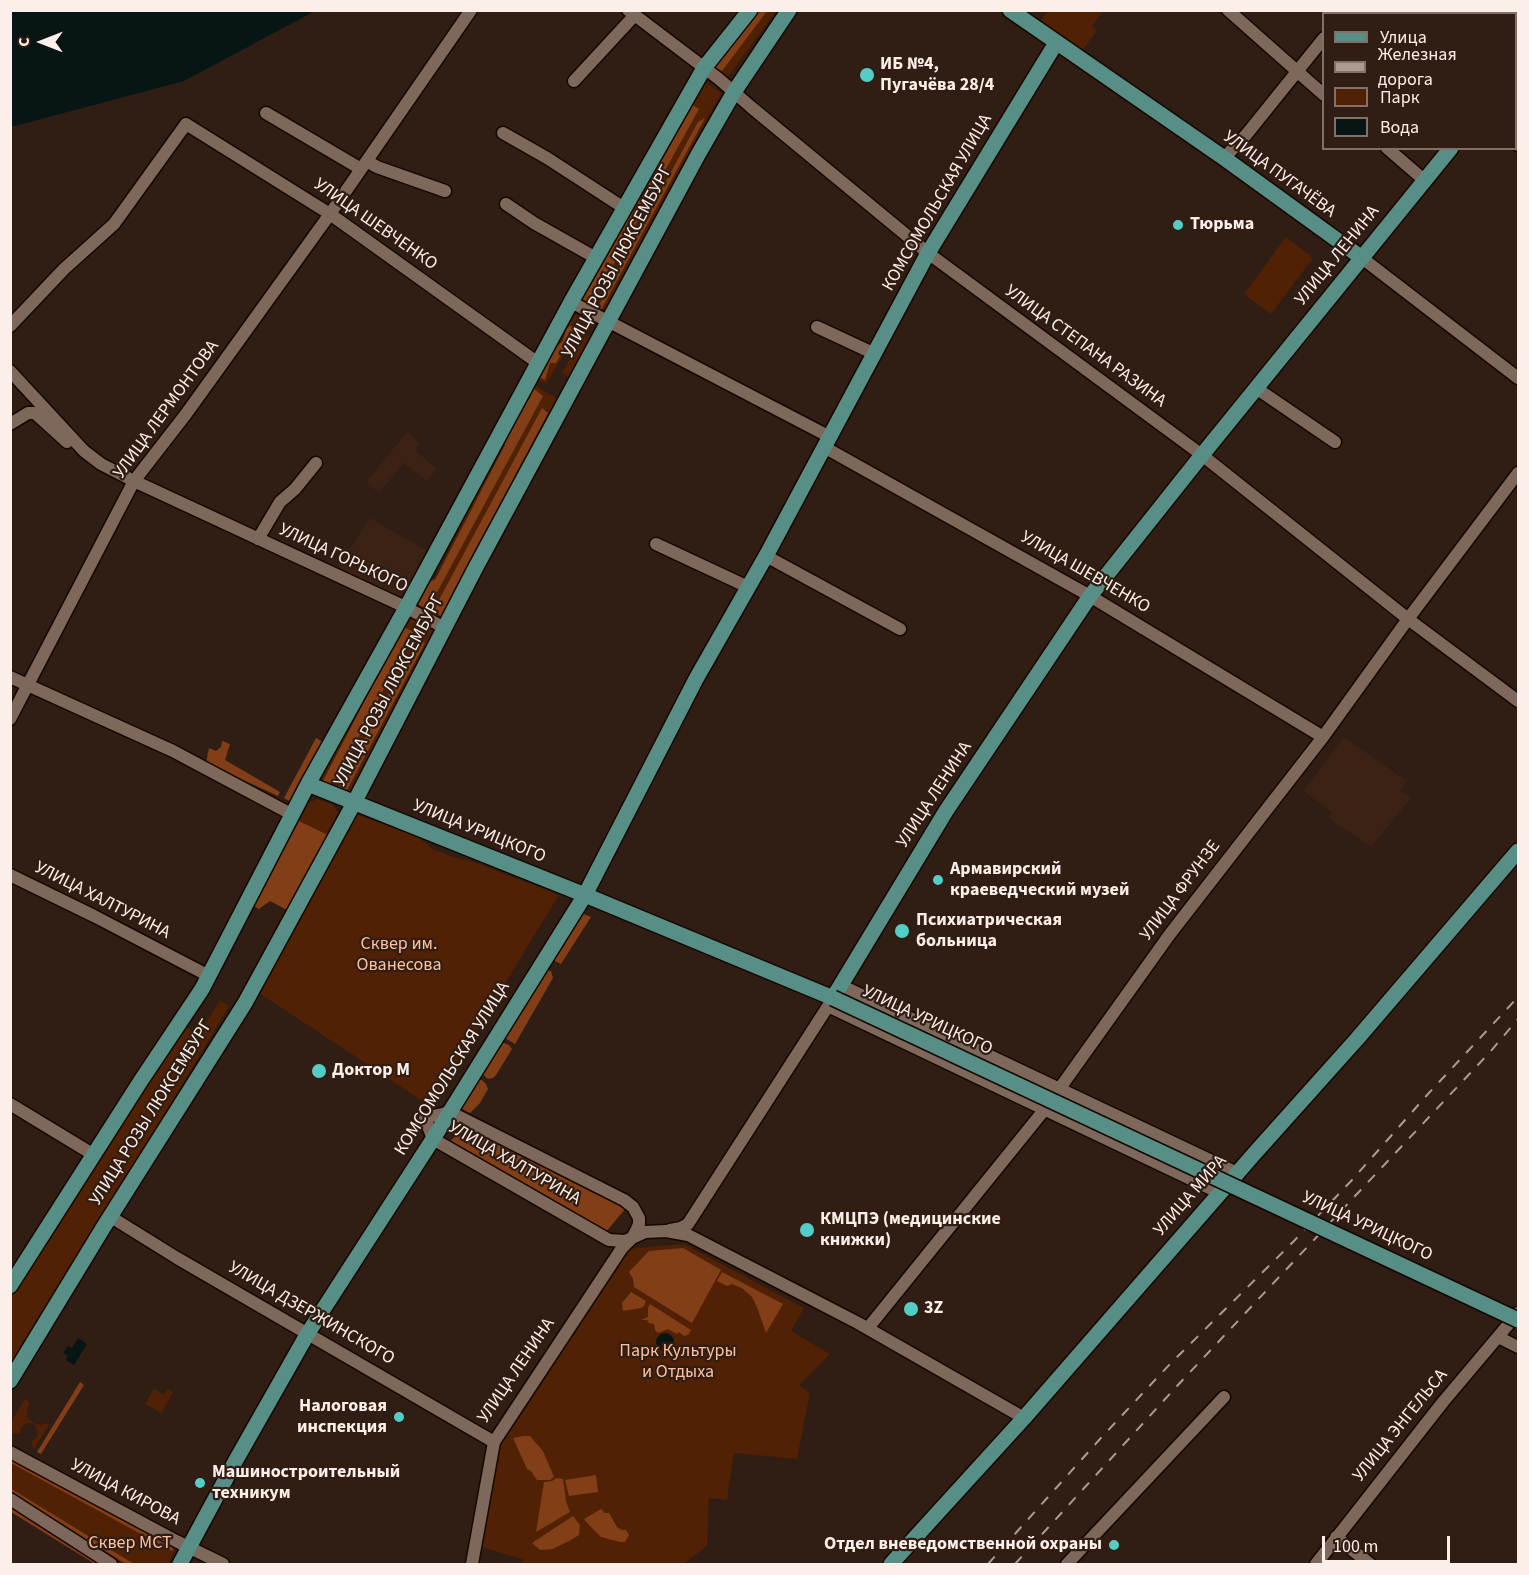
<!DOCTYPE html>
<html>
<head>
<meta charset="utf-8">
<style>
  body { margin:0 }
  #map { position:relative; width:1529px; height:1575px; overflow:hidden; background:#301d13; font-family:"Source Sans 3",sans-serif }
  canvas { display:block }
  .frame { position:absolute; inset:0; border:12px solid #fceee8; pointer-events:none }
  .legend { position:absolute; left:1322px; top:12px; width:195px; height:138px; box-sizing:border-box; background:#301d13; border:2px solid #827168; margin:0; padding:8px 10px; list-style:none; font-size:18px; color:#fceee8 }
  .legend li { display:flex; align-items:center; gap:12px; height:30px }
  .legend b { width:30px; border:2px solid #827168 }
  .north { position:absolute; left:12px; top:12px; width:60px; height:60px; -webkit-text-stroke:4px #301d13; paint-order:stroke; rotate:270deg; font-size:16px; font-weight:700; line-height:24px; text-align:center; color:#fceee8 }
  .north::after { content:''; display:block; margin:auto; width:21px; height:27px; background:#fceee8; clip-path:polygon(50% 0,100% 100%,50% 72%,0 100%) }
  .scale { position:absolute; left:1322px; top:1536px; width:128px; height:27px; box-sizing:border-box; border:3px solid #fceee8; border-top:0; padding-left:8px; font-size:18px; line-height:21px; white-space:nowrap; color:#fceee8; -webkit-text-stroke:4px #301d13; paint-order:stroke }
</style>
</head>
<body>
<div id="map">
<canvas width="1529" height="1575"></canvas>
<div class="frame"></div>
<ul class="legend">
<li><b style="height:8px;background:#578f87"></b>Улица</li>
<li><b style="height:8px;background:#ab9b93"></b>Железная дорога</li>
<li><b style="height:16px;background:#502104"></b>Парк</li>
<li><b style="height:16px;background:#071615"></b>Вода</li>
</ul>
<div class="north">С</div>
<div class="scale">100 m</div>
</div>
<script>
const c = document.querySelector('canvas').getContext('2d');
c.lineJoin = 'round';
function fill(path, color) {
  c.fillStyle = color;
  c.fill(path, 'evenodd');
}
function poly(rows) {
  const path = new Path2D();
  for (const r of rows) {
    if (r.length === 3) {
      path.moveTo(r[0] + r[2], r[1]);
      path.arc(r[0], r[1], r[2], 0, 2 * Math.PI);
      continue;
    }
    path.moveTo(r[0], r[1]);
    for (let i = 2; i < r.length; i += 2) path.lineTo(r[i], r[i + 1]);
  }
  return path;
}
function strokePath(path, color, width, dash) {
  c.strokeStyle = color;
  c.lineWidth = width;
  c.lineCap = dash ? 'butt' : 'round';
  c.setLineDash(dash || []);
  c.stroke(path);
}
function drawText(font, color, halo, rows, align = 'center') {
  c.font = font + ' "Source Sans 3",sans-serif';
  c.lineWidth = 4.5;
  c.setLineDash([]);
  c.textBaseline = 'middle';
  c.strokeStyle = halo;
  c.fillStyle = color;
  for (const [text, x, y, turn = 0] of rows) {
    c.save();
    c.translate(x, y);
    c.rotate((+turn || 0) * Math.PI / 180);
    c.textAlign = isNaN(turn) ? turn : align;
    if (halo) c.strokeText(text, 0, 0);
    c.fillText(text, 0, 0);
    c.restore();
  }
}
fill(poly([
  [407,432,421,444,416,451,437,469,427,481,404,463,379,493,366,482],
  [370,518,429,552,401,605,333,574],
  [1344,737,1407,781,1400,790,1411,798,1371,847,1328,818,1332,812,1303,791]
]), '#3b2215');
fill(poly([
  [756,11,776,11,728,77,712,67],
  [1048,11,1103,11,1092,26,1097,31,1083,49,1077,49,1039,23],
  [702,79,721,93,603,312,577,301],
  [1286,237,1313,258,1271,314,1244,294],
  [574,315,580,315,585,318,553,373,546,384,535,378,567,317],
  [591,334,569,377,562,373,581,339],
  [532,383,557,399,442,619,414,605,427,580,434,579,503,443,502,437],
  [407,616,434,631,349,793,319,782],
  [317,799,332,804,338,812,337,819,328,835,297,820,308,803],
  [356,814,418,837,433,849,453,857,474,862,559,895,430,1106,259,993],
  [220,1000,229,1006,11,1372,11,1295,181,1025,199,1034],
  [684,1244,804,1308,791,1331,830,1354,799,1385,810,1393,797,1459,734,1453,727,1500,709,1498,707,1546,683,1564,522,1564,524,1560,479,1546,499,1442,603,1282,613,1274,621,1256,628,1250,636,1248],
  [155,1389,164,1395,168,1389,173,1392,162,1413,145,1404,153,1390],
  [25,1399,30,1403,26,1411,27,1412,27,1417,33,1423,41,1425,46,1423,49,1425,33,1450,32,1441,37,1437,38,1432,35,1425,31,1423,25,1424,21,1428,20,1433,11,1434,11,1422],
  [11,1456,175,1546,175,1550,168,1564,124,1564,11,1494]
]), '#502104');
fill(poly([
  [759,11,767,11,722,71,714,68],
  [691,104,699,109,591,305,581,300],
  [705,118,601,310,598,307,698,122],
  [570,326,575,327,573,334,556,363,550,363,545,380,539,377,541,370,553,350,563,341,566,329],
  [532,387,543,396,428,609,417,604,430,581,435,580,505,445,504,440],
  [542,408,548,413,441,616,433,611],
  [403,627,414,632,333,785,323,781],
  [420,640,425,643,347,790,339,787,415,644],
  [316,738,325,743,291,802,284,798],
  [222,741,230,744,225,760,280,792,278,796,206,763,209,748,216,751,221,747],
  [297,820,328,835,287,910,270,901,259,909,252,905],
  [579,912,591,917,561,964,549,958],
  [545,970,551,971,553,978,515,1044,501,1036],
  [501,1042,509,1045,512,1049,496,1075,493,1078,488,1079,481,1073],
  [477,1079,482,1080,486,1084,488,1089,480,1103,470,1113,458,1107],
  [472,1128,626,1208,605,1233,448,1143,458,1134,469,1135],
  [683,1248,721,1270,692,1323,634,1287,633,1279,629,1272,649,1251],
  [722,1272,783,1304,766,1333,757,1307,752,1297,743,1289,732,1284,727,1286,717,1281],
  [631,1292,646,1301,644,1306,641,1308,623,1311,622,1303],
  [650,1304,691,1330,688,1335,684,1336,679,1332,677,1334,668,1329,658,1333,655,1330,654,1324,649,1323,647,1320,641,1320,648,1317,648,1308],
  [80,1382,84,1385,41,1454,37,1452],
  [523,1436,530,1436,543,1451,554,1477,550,1480,537,1480,531,1471,527,1469,513,1438],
  [10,1458,174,1547,172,1551,11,1463],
  [596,1475,598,1492,569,1496,565,1480],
  [556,1478,563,1479,566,1501,570,1512,536,1532,544,1482,552,1481],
  [10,1488,134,1564,126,1564,11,1492],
  [10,1507,102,1564,95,1564,11,1512],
  [601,1509,605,1513,609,1513,617,1527,622,1530,626,1530,629,1535,625,1542,620,1542,601,1537,589,1525,584,1519],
  [573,1516,580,1525,579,1535,571,1540,553,1549,540,1550,532,1543]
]), '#823e17');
fill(poly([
  [11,10,315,10,315,11,184,81,11,127],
  [665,1342,9],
  [78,1338,87,1344,74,1365,66,1360,68,1356,63,1353,68,1346,72,1348]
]), '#071615');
const minor = poly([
  [628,10,719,79,751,107,928,253,1202,455,1408,619,1518,701],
  [1228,10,1324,95],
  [1510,10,1513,14],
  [1343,14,1346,10],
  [574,81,634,16],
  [266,113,361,169],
  [503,133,547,158,624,208],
  [1516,143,1518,145],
  [1387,148,1424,180],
  [1224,158,1246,135,1324,38],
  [367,161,377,167,445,191],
  [506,204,534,223,596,258],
  [1362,258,1518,378],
  [571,302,830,437],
  [10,326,64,269,114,224,186,124,330,214,538,363],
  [817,327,875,354],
  [10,371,84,451,101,464,134,481,401,605,445,628],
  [1256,388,1335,442],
  [10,424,28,413,35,413,67,442],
  [824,447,1090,596,1323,737],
  [258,539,280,502,295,489,316,463],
  [656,544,748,587],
  [766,556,900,629],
  [10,677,173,751,293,815],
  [10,719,134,481,186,414,330,214,471,10],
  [10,875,94,916,209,976],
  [840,985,1237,1173],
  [828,1006,1220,1193],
  [10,1104,94,1155],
  [450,1112,624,1200,633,1207,639,1218,639,1224,636,1231,632,1238,625,1241,609,1240,433,1139,425,1118,450,1112],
  [111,1217,177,1258,494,1442],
  [670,1230,681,1228,688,1224,832,1000],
  [868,1328,1045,1109,1170,934,1323,737,1408,619,1518,473],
  [1498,1337,1518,1347],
  [10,1452,176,1541,223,1564],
  [10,1499,111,1564],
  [1336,1537,1370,1564],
  [472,1564,494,1442,622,1248,632,1238,645,1232,666,1231,688,1235,858,1323,1024,1418],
  [1067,1564,1224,1397],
  [1316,1564,1443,1402,1518,1313]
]);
const major = poly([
  [1010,10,1224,158,1362,258],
  [1516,69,1518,65],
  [308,784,585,895,833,998,946,811,1090,596,1202,455,1451,148],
  [10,1286,140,1082,202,989,308,784,406,608,571,302,704,68,750,10],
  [10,1381,103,1228,245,1003,354,803,476,567,699,153,734,92,789,10],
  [180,1564,236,1460,308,1333,433,1139,585,895,696,679,766,556,928,253,1056,43],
  [891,1564,1024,1418,1254,1154,1357,1039,1518,851]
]);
strokePath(minor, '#170701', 15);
strokePath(major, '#170701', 18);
strokePath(minor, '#7e675b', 12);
strokePath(major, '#578f87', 15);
strokePath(poly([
  [988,1564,1100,1439,1170,1364,1293,1242,1352,1180,1428,1094,1518,997],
  [1015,1564,1177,1386,1490,1052,1518,1019]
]), '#ab9b93', 2, [10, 10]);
const majorBridge = poly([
  [833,998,1518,1320]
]);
strokePath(majorBridge, '#170701', 18, []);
strokePath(majorBridge, '#578f87', 15);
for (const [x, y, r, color] of [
  [867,75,8,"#54cdc7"],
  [1178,225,6,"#54cdc7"],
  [938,880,6,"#54cdc7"],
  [902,931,8,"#54cdc7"],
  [319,1071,8,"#54cdc7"],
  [807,1230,8,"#54cdc7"],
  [911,1309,8,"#54cdc7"],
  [399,1417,6,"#54cdc7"],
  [200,1483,6,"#54cdc7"],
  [1114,1545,6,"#54cdc7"]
]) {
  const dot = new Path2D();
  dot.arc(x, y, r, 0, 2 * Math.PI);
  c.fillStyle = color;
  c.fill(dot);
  strokePath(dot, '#301d13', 2);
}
drawText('bold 18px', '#fceee8', '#301d13', [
  ["ИБ №4,",880,65],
  ["Пугачёва 28/4",880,86],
  ["Тюрьма",1190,225],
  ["Армавирский",950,870],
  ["краеведческий музей",950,891],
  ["Психиатрическая",916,921],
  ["больница",916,942],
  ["Доктор М",332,1071],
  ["КМЦПЭ (медицинские",820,1220],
  ["книжки)",820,1241],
  ["3Z",924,1309],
  ["Налоговая",387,1407,"right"],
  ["инспекция",387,1428,"right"],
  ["Машиностроительный",212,1473],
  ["техникум",212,1494],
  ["Отдел вневедомственной охраны",1102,1545,"right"]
], 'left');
drawText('18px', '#fceee8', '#301d13', [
  ["УЛИЦА ПУГАЧЁВА",1279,175,36],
  ["КОМСОМОЛЬСКАЯ УЛИЦА",938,203,-60],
  ["УЛИЦА ШЕВЧЕНКО",375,225,35],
  ["УЛИЦА ЛЕНИНА",1338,256,-51],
  ["УЛИЦА РОЗЫ ЛЮКСЕМБУРГ",618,262,-62],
  ["УЛИЦА СТЕПАНА РАЗИНА",1085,347,36],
  ["УЛИЦА ЛЕРМОНТОВА",167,410,-54],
  ["УЛИЦА ГОРЬКОГО",343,559,25],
  ["УЛИЦА ШЕВЧЕНКО",1085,573,30],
  ["УЛИЦА РОЗЫ ЛЮКСЕМБУРГ",390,691,-62],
  ["УЛИЦА ЛЕНИНА",935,795,-57],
  ["УЛИЦА УРИЦКОГО",479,832,22],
  ["УЛИЦА ФРУНЗЕ",1181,891,-53],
  ["УЛИЦА ХАЛТУРИНА",102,901,27],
  ["УЛИЦА УРИЦКОГО",927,1021,25],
  ["КОМСОМОЛЬСКАЯ УЛИЦА",453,1069,-58],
  ["УЛИЦА РОЗЫ ЛЮКСЕМБУРГ",152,1113,-58],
  ["УЛИЦА ХАЛТУРИНА",514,1164,30],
  ["УЛИЦА МИРА",1191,1196,-49],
  ["УЛИЦА УРИЦКОГО",1367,1227,25],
  ["УЛИЦА ДЗЕРЖИНСКОГО",311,1314,30],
  ["УЛИЦА ЛЕНИНА",517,1371,-56],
  ["УЛИЦА ЭНГЕЛЬСА",1401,1426,-51],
  ["УЛИЦА КИРОВА",125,1493,28]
]);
drawText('18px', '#fdc0a1', '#301d13', [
  ["Сквер им.",399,945],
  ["Ованесова",399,966],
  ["Парк Культуры",678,1352],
  ["и Отдыха",678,1373],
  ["Сквер МСТ",130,1544]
]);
</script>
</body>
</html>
